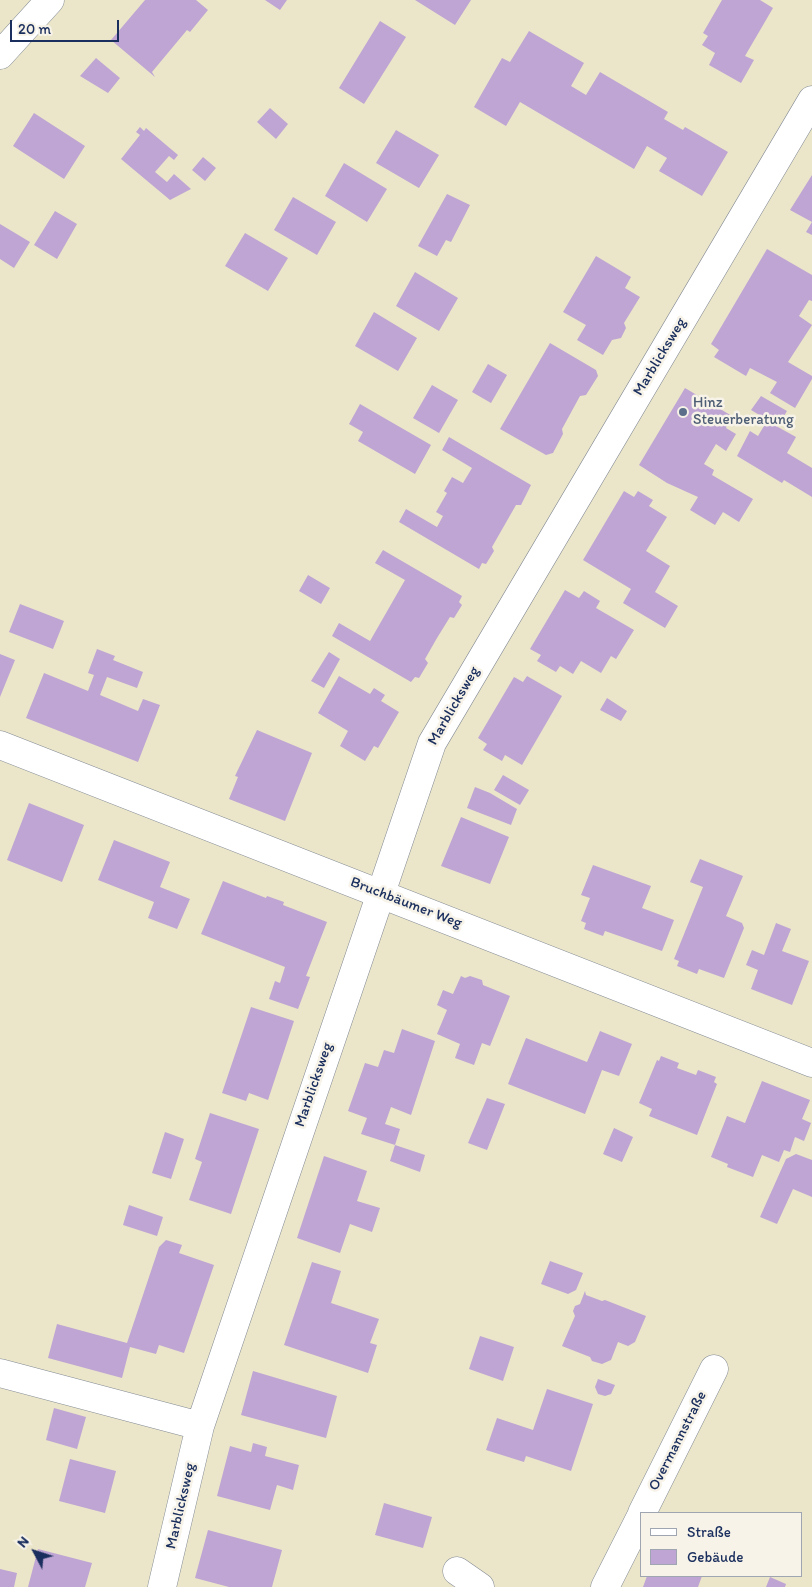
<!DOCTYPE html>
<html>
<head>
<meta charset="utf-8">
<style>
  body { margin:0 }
  #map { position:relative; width:812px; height:1587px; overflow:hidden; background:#ebe6c9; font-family:Itim,sans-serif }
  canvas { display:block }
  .legend { position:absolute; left:640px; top:1512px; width:162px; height:65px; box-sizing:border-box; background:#f7f3e8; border:1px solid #9fa5b1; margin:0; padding:6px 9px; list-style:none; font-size:15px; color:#1b2f5e }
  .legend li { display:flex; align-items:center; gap:10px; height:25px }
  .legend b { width:25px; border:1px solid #9fa5b1 }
  .north { position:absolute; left:10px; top:1527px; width:50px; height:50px; -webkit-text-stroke:4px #f7f3e8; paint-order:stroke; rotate:310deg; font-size:14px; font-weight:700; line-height:20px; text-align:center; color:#1b2f5e }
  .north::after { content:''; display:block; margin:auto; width:18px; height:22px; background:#1b2f5e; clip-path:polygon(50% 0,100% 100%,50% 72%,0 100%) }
  .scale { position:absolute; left:10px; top:20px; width:109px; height:22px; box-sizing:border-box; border:2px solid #1b2f5e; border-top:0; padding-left:6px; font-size:15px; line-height:18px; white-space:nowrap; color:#1b2f5e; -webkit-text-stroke:4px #f7f3e8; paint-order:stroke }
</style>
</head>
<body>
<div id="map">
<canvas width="812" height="1587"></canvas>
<ul class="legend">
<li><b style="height:6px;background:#fff"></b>Straße</li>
<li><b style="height:14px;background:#bfa5d3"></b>Gebäude</li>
</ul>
<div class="north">N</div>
<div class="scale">20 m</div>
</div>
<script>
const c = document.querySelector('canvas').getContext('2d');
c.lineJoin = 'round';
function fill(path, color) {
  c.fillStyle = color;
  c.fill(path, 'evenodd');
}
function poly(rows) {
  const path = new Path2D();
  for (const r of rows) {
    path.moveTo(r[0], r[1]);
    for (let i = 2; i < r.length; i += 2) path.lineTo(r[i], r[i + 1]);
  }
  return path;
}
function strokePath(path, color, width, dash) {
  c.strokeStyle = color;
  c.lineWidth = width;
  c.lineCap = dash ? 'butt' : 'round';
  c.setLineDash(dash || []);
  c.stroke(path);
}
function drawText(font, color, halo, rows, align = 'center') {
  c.font = font + ' Itim,sans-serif';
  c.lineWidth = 5;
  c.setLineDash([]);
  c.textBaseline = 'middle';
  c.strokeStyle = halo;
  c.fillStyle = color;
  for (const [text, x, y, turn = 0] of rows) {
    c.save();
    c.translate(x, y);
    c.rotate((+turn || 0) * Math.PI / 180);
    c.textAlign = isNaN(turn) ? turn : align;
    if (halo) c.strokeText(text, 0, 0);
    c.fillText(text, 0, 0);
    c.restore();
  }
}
fill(poly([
  [145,0,196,0,208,10,190,32,187,30,152,72,155,77,111,40],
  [265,0,287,0,280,10],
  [415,0,471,0,455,25],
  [722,0,760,0,773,8,745,56,754,60,741,83,709,65,715,53,702,45,708,36,703,33],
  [380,21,406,37,364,104,339,88],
  [529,31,584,63,571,86,586,95,600,72,668,112,664,119,683,130,685,127,728,152,702,196,659,171,667,158,647,146,634,169,520,102,506,126,474,107,502,58,510,62],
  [96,58,120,78,108,93,80,76],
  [270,108,288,124,276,139,257,122],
  [34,113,85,146,64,179,13,146],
  [140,127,144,131,146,128,178,155,174,160,169,156,155,172,167,182,174,174,191,189,170,200,121,159,140,135,136,132],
  [396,130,439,155,419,188,376,163],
  [203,157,216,168,205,181,192,170],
  [344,163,387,189,367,222,325,196],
  [812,175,812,235,806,232,812,222,790,210],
  [447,194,470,205,451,242,446,240,437,256,418,246],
  [293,197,336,222,317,255,274,230],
  [55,211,77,224,57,259,34,245],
  [0,224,30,242,14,268,0,259],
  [245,233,288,258,268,291,225,266],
  [767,249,812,275,812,301,809,300,799,316,812,325,788,362,812,376,812,379,795,408,770,393,777,382,750,368,746,376,714,357,719,350,711,344],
  [596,256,631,277,625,288,640,297,624,323,626,328,621,338,612,340,603,355,577,340,586,325,563,312],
  [415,272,458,298,439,331,396,306],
  [374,312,417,338,398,371,355,346],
  [550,343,596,370,598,376,586,395,580,396,562,429,563,434,553,453,546,455,500,429],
  [488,364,507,375,491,403,472,392],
  [432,385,458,400,439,433,413,418],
  [685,388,732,416,726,428,736,434,726,451,716,444,704,464,714,470,712,475,753,499,739,522,723,512,715,525,690,510,698,497,667,483,639,465],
  [761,396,787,411,778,426,751,410],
  [360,404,431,445,415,474,358,441,363,432,349,424],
  [767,421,796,437,787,453,812,468,812,497,784,480,782,483,737,456,750,431,758,436],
  [449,437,531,485,521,505,516,505,492,547,494,551,486,564,482,563,479,569,399,522,406,509,437,527,443,516,436,512,447,493,444,491,452,477,463,483,472,468,442,450],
  [624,491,634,497,638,491,653,500,649,506,667,517,646,551,670,566,655,592,678,606,665,628,623,603,631,589,583,560],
  [383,550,462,596,459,602,462,605,454,618,450,617,437,638,425,659,428,663,419,678,415,677,411,682,332,636,339,623,370,641,405,580,375,563],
  [308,575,330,588,321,604,299,591],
  [565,590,579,598,584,591,600,601,596,608,634,630,616,659,611,656,601,673,581,661,573,674,560,666,556,672,537,661,541,655,530,649],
  [20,604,64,621,53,649,9,632],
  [97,649,115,656,113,660,143,672,137,688,107,677,100,695,138,711,143,699,160,705,138,762,26,718,44,673,88,691,94,675,88,673],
  [329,652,340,659,324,688,311,681],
  [0,654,15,660,0,697],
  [339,676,370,694,374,688,385,695,381,701,399,712,378,748,374,746,365,761,340,746,348,731,318,713],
  [527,676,562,696,522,765,505,755,502,761,483,750,487,744,478,738,514,677,523,682],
  [607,698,627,711,621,721,600,710],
  [257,730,312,753,285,821,229,799,238,777,235,776],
  [503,775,529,790,520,805,494,790],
  [475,787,490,793,517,809,511,825,467,808],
  [29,803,84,825,62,882,7,860],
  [461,817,509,837,490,884,441,866],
  [114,840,170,862,160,887,190,899,177,929,148,918,154,902,98,880],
  [700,859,743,876,726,916,742,923,744,928,724,978,699,969,697,974,677,966,679,961,674,959,703,887,690,882],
  [593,865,651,886,642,908,674,920,662,951,605,931,603,936,584,929,586,923,581,921,590,898,581,895],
  [223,881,266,898,267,896,284,902,283,905,327,922,306,976,310,977,298,1009,269,999,275,981,280,983,285,967,201,934],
  [776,923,791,929,782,951,809,961,792,1005,751,989,758,970,746,965,752,950,764,955],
  [461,976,465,978,470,976,482,980,483,985,510,996,490,1046,482,1043,474,1065,455,1058,460,1044,437,1034,447,1010,437,1005,443,990,453,994],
  [251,1007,294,1021,268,1100,249,1093,246,1101,222,1093],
  [402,1029,435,1041,411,1115,391,1107,385,1124,400,1129,395,1145,425,1155,420,1172,390,1161,395,1145,361,1134,367,1118,348,1111,365,1063,378,1067,384,1050,394,1053],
  [600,1031,632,1044,619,1076,602,1070,585,1114,508,1084,526,1038,587,1062],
  [661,1056,679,1063,677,1068,696,1075,698,1070,716,1077,714,1082,717,1084,697,1135,649,1116,652,1109,639,1103,657,1060,659,1061],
  [762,1081,810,1100,802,1119,811,1123,804,1141,795,1137,790,1152,784,1150,779,1162,762,1155,753,1177,727,1167,728,1164,711,1157,727,1116,745,1123],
  [487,1098,505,1104,487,1150,468,1143],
  [210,1113,259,1129,231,1214,189,1200,202,1162,195,1159],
  [614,1128,633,1137,622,1162,603,1154],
  [165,1132,184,1139,171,1179,152,1173],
  [796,1154,812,1160,812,1197,793,1189,777,1224,760,1217,786,1159],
  [324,1156,367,1171,357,1201,380,1208,372,1232,350,1224,340,1253,297,1238],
  [129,1205,163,1217,157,1236,123,1225],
  [166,1240,182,1245,179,1253,214,1265,184,1353,159,1345,156,1354,130,1347,122,1378,48,1358,57,1324,127,1343,159,1247],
  [550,1261,583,1273,576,1290,568,1294,541,1284],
  [312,1262,341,1271,331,1303,379,1319,370,1343,377,1345,368,1373,284,1345],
  [585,1291,586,1295,602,1301,605,1300,646,1316,635,1342,628,1346,618,1342,611,1360,602,1364,592,1361,590,1357,562,1346,575,1316,573,1311,575,1306,580,1304],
  [480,1336,514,1347,503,1381,469,1369],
  [253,1371,337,1396,326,1438,241,1415],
  [598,1379,615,1385,611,1394,605,1396,598,1394,595,1387],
  [547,1389,593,1404,571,1471,526,1456,524,1462,486,1450,497,1418,533,1430],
  [54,1408,86,1417,77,1449,46,1440],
  [253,1443,267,1447,265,1456,299,1465,293,1490,277,1485,270,1510,217,1496,230,1446,251,1452],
  [70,1459,116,1471,105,1513,59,1501],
  [384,1503,432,1517,423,1548,375,1535],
  [208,1530,282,1550,272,1587,229,1587,195,1578],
  [38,1549,92,1563,85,1587,28,1587],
  [0,1569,17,1573,14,1587,0,1587],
  [647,1576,702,1576,698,1587,643,1587],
  [770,1577,786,1584,785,1587,766,1587]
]), '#bfa5d3');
const street = poly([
  [0,55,50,0],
  [0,745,812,1063],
  [0,1373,200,1426],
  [642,1513,714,1369],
  [457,1571,480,1587],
  [162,1587,200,1426,432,743,812,100],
  [605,1587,641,1516]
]);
strokePath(street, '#838a94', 29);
strokePath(street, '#fff', 28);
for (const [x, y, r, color] of [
  [683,412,5,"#5c6f8a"]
]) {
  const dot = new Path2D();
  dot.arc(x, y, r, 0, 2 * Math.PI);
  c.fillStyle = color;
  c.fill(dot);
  strokePath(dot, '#f7f3e8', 2);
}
drawText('15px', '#1b2f5e', '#f7f3e8', [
  ["Marblicksweg",660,357,-59],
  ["Marblicksweg",454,706,-60],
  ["Bruchbäumer Weg",406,903,21],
  ["Marblicksweg",314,1085,-71],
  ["Overmannstraße",678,1441,-63],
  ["Marblicksweg",181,1506,-77]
]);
drawText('15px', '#4e5e75', '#f7f3e8', [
  ["Hinz",693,403],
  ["Steuerberatung",693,420]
], 'left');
</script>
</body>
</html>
